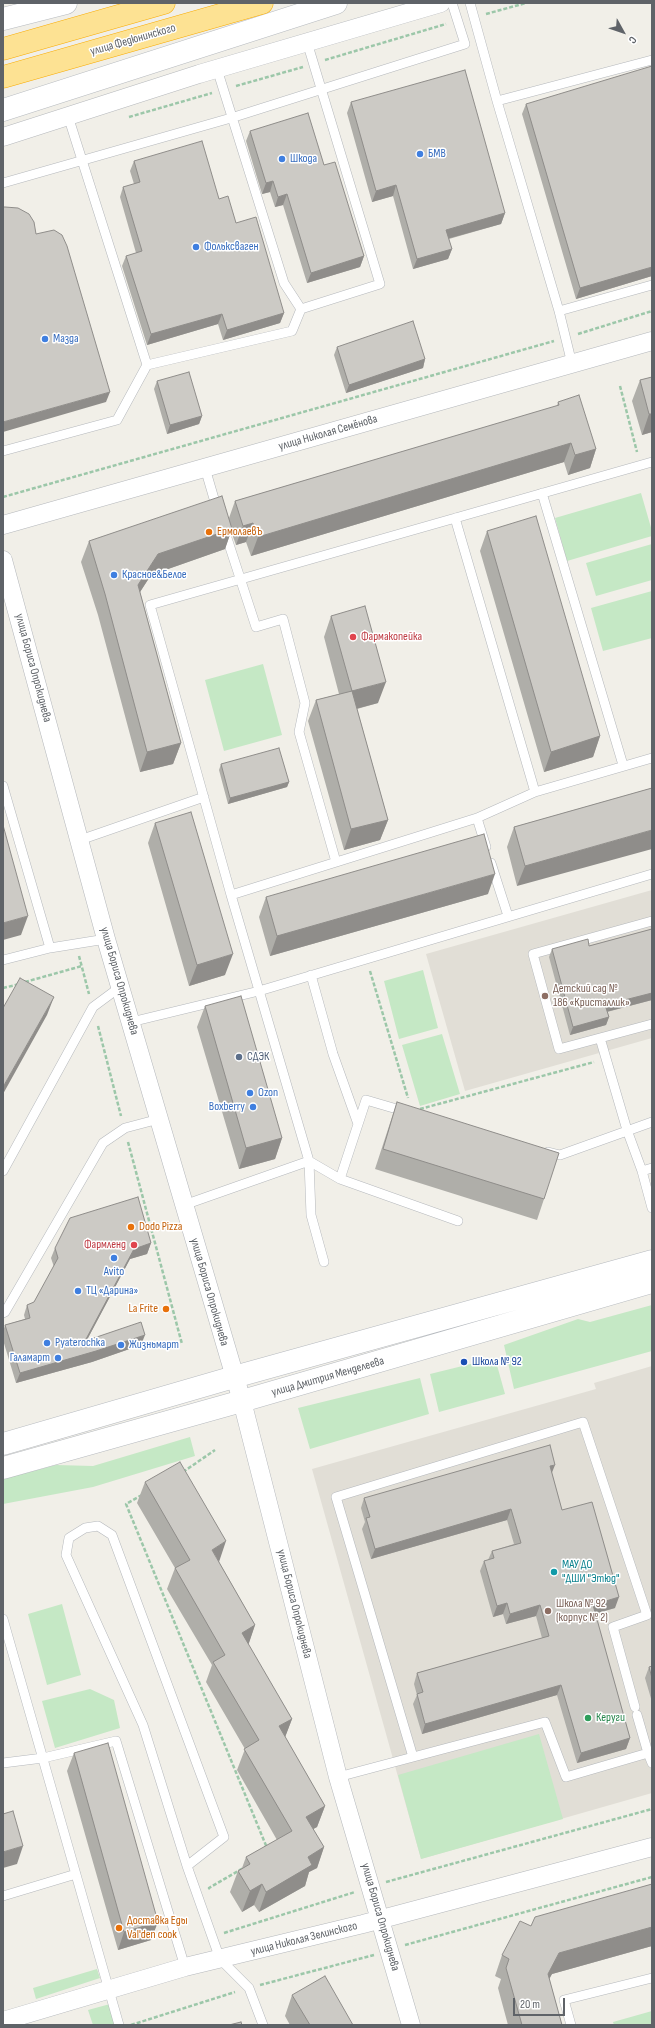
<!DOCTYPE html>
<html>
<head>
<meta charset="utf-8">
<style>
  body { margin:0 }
  #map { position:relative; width:655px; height:2028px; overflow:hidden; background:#f1efe8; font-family:"Sofia Sans Condensed",sans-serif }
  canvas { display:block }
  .frame { position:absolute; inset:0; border:4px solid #5f6368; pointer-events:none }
  .north { position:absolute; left:603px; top:12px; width:40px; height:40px; -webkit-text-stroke:3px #fff; paint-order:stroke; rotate:130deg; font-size:11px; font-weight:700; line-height:16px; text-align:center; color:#5f6368 }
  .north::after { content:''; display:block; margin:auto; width:14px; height:18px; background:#5f6368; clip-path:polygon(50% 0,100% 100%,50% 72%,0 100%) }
  .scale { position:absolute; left:513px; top:1998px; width:52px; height:18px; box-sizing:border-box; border:2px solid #5f6368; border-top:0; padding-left:5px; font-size:12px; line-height:14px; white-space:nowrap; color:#5f6368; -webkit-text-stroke:3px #fff; paint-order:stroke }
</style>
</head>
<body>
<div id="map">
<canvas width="655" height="2028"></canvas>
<div class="frame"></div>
<div class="north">С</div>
<div class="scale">20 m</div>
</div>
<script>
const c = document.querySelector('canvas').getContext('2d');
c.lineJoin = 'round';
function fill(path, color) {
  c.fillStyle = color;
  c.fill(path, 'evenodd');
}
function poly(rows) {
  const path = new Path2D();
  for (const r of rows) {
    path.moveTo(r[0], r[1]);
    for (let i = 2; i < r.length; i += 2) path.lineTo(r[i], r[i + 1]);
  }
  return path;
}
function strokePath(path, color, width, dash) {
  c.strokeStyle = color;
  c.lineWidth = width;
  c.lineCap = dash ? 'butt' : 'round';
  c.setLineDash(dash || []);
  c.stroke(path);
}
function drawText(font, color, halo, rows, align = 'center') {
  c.font = font + ' "Sofia Sans Condensed",sans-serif';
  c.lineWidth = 3;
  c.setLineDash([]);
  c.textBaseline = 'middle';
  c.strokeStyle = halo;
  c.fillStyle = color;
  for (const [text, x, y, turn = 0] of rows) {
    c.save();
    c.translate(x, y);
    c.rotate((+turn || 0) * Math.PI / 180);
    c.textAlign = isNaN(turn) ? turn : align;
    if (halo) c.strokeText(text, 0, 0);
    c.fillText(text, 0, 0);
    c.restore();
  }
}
fill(poly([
  [652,890,652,1038,465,1091,426,954],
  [652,1366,652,1793,421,1859,312,1469,596,1389,594,1383]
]), '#e1ded6');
fill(poly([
  [641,493,652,531,652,536,567,561,555,518],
  [652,544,652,580,596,596,586,563],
  [652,591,652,638,603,651,591,608],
  [263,664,282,735,224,751,205,680],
  [423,970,438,1028,399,1039,384,981],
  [442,1034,460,1094,420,1106,402,1045],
  [652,1305,652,1351,514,1389,504,1345,578,1319,590,1322],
  [495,1358,505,1394,439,1412,430,1374],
  [420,1378,429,1414,310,1449,298,1408],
  [190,1437,195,1456,93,1487,3,1504,3,1479,56,1465,93,1466],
  [62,1604,81,1675,47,1685,28,1614],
  [90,1689,114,1700,120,1728,55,1748,42,1701],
  [539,1734,563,1819,421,1859,398,1775],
  [97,1969,100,1978,36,1999,33,1988],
  [110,2004,116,2025,93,2025,88,2010],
  [652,2011,652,2025,614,2025,613,2022]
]), '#c5e8c5');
const lane = poly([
  [470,3,497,101,559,311,572,364],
  [217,69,284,283,301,309],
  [497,101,652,60],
  [68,116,147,365],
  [3,183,231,118,465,44,452,3],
  [559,311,652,285],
  [3,451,117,420,147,365,292,331,301,309,380,284,307,42],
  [205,468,217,509],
  [542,493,623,765],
  [455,518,535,792],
  [224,529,256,627,283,619,305,703,299,732,336,862],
  [3,786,50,948],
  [477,818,486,847],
  [80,840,204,797],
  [491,863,508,916],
  [231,895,150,605,652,462],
  [652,921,533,954,559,1049,652,1024],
  [3,960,50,948,106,939],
  [311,975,333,1054,358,1124],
  [131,1022,259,991,652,874],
  [600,1038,627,1130,642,1171,652,1168],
  [407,1112,366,1100,340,1179,458,1221],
  [548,1152,560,1155,652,1122],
  [3,1171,93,1007,120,987],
  [642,1171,652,1208],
  [184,1205,309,1161,340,1179],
  [324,1262,311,1215,309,1161,231,895,477,818,535,792,652,758],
  [3,1313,5,1312,103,1143,125,1128,159,1119],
  [3,1619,119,2025],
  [648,1753,652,1763],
  [413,1757,336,1497,583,1422,647,1615,613,1627,635,1707],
  [3,1763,43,1758,116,1741,185,1967],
  [338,1777,545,1722,566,1777,648,1753,637,1715],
  [187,1866,224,1837,112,1535,98,1526,85,1528,69,1538,66,1555,143,1725,187,1866,220,1959,249,1988,263,2025],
  [3,1896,76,1874],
  [571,2025,564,2000,652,1978]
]);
const street = poly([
  [3,137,199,74,441,3],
  [3,525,652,341],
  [3,560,106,939,242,1401,338,1777,411,2025],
  [3,2021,185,1967,363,1924,652,1847]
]);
const secondary = poly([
  [3,19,66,3],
  [3,110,336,3],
  [3,1444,234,1377,652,1261],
  [3,1468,242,1401,652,1282]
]);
const highway = poly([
  [3,49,164,3],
  [3,77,262,3]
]);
strokePath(lane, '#b5b8bc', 10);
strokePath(street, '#b5b8bc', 19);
strokePath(secondary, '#b6babf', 23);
strokePath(highway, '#f9ab00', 23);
strokePath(poly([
  [486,14,526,3],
  [325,60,446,24],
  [236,86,303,67],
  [129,117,212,93],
  [578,334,652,311],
  [620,386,637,452],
  [3,497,554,341],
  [79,956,89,994],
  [370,971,408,1098],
  [25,982,82,966],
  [3,988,20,984],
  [98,1026,121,1116],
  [420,1109,594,1062],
  [128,1142,182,1344],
  [183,1472,215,1450],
  [142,1495,126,1504,267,1848],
  [386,1882,652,1809],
  [210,1889,209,1888,245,1867],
  [224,1933,355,1892],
  [405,1945,652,1877],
  [260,1985,374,1955],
  [131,2025,235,1992]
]), '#9cc7a9', 2.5, [4, 2]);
strokePath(lane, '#fff', 9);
strokePath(street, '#fff', 18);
strokePath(secondary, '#fff', 22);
strokePath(highway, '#fde293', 22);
fill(poly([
  [351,102,505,213,501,224,449,239,452,249,448,259,413,269,393,196,372,202,347,113],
  [526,104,652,276,576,299,522,114],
  [250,131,324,165,364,256,360,267,307,283,283,205,275,207,270,192,262,194,246,141],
  [134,161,219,199,236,223,284,313,280,323,223,340,218,324,147,345,122,266,126,256,136,253,120,197,123,187,134,184,130,171],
  [337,347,425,359,423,368,346,393,334,355],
  [652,377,652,432,642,435,632,401,640,380],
  [157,381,202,416,199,424,167,434,154,389],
  [558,402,596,449,590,468,568,475,564,462,251,556,246,542,236,545,231,531,225,549,151,575,140,592,181,743,173,764,140,772,98,615,81,562,89,541,229,518,235,501,557,406],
  [487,531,600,736,593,757,544,772,480,551],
  [331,616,378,703,357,709,388,820,380,840,344,850,308,721,316,700,339,694,324,637],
  [221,764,289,782,287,787,228,804,219,770],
  [652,788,517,886,507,847,514,827],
  [155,823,225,975,189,986,148,843],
  [488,894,270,956,259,917,266,897],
  [652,929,652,1000,607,1012,609,1017,606,1025,570,1035,549,957,552,949,589,946],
  [205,1006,282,1138,275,1159,239,1169,197,1027],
  [397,1102,544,1199,537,1220,375,1169,390,1123],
  [151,1243,147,1254,130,1259,87,1340,141,1345,92,1362,16,1383,3,1340,3,1332,5,1325,25,1319,24,1315,27,1305,34,1302,54,1267,51,1258,55,1248],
  [552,1474,562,1510,615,1608,595,1614,630,1738,626,1749,577,1763,557,1695,422,1734,413,1704,417,1695,414,1684,417,1673,542,1638,536,1616,506,1624,503,1614,493,1617,480,1571,484,1561,488,1560,492,1551,514,1544,507,1520,371,1559,362,1529,365,1522,361,1508,364,1498],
  [145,1482,219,1562,255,1625,248,1645,292,1719,285,1737,325,1806,317,1827,313,1829,324,1847,317,1868,309,1872,305,1886,259,1912,254,1905,242,1912,230,1892,238,1871,242,1868,246,1857,277,1840,237,1770,245,1749,206,1682,212,1665,167,1589,175,1568,137,1503],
  [652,1666,652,1702,645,1678,649,1667],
  [74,1753,151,1940,118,1950,67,1771],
  [652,1884,652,1946,552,1974,549,1978,562,2025,508,2025,498,1988,501,1979,495,1976,502,1955,531,1926],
  [292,1995,353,2025,290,2025,285,2016]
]), '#afaea9');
fill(poly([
  [273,181,270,192,262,194,266,183],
  [396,185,393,196,372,202,376,191],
  [287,194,283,205,275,207,278,197],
  [505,213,501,224,443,240,446,230],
  [452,249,448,259,413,269,417,259],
  [364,256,360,267,307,283,311,273],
  [652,267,652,276,576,299,580,288],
  [284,313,280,323,223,340,227,330],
  [222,314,218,324,147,345,151,334],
  [425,359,423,368,346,393,349,385],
  [110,392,106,402,3,432,3,422],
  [649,414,652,414,652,432,642,435],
  [202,416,199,424,167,434,170,425],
  [571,443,564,462,251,556,258,537],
  [596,449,590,468,568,475,575,455],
  [253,523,246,542,236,545,243,526],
  [232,529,225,549,151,575,131,606,138,585,158,554],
  [386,682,378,703,344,712,352,691],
  [600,736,593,757,544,772,551,752],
  [181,743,173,764,140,772,147,752],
  [289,782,287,787,228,804,230,798],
  [388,820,380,840,344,850,351,829],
  [652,830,652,849,517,886,525,866],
  [495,874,488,894,270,956,277,936],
  [28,916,21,935,3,940,3,923],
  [233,954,225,975,189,986,197,965],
  [652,993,652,1000,602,1013,605,1005],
  [54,997,47,1015,3,1094,3,1087],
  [609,1017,606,1025,570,1035,573,1027],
  [282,1138,275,1159,239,1169,246,1148],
  [151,1243,147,1254,130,1259,81,1351,85,1341,134,1249],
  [145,1335,141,1345,92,1362,16,1383,20,1373],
  [555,1465,551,1475,550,1466],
  [511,1509,507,1520,371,1559,375,1549],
  [226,1541,219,1562,212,1550],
  [619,1597,615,1608,589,1615,593,1605],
  [507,1603,503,1614,493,1617,497,1606],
  [540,1605,536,1616,506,1624,510,1614],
  [255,1625,248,1646,242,1633],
  [561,1685,557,1695,422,1734,425,1724],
  [292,1719,284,1740,279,1726],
  [630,1738,626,1749,577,1763,581,1753],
  [325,1806,317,1827,299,1837,306,1817],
  [23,1846,17,1864,3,1868,3,1852],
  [324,1847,317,1868,309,1872,305,1886,259,1912,266,1892,308,1857],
  [262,1884,254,1905,242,1912,250,1891],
  [158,1922,151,1940,118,1950,124,1932],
  [652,1927,652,1946,552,1974,541,1995,548,1974,559,1953]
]), '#8f8d8a');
const building = poly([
  [652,66,652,267,580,288,526,104,652,66],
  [465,70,505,213,446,230,452,249,417,259,396,185,376,191,351,102,465,70],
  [308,113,324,165,335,162,364,256,311,273,287,194,278,197,273,181,266,183,250,131,308,113],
  [202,141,219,199,228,196,236,223,256,217,284,313,227,330,222,314,151,334,126,256,142,251,123,187,140,182,134,161,202,141],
  [3,207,5,207,18,208,29,214,34,222,36,234,54,230,62,235,67,246,110,392,3,422,3,207],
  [413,321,425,359,349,385,337,347,413,321],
  [189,372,202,416,170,425,157,381,189,372],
  [652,377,652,414,649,414,640,380,652,377],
  [579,395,596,449,575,455,571,443,258,537,253,523,243,526,235,501,559,405,558,402,579,395],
  [222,496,232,529,158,554,138,585,181,743,147,752,105,594,89,541,222,496],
  [536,516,600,736,551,752,487,531,536,516],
  [365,606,386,682,352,691,331,616,365,606],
  [352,691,388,820,351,829,316,700,352,691],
  [279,748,289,782,230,798,221,764,279,748],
  [652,788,652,830,525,866,514,827,652,788],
  [191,812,233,954,197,965,155,823,191,812],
  [3,825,28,916,3,923,3,825],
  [484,834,495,874,277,936,266,897,484,834],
  [652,929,652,993,605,1005,609,1017,573,1027,552,949,588,939,589,946,652,929],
  [20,978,54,997,3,1087,3,1008,20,978],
  [241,996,282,1138,246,1148,205,1006,241,996],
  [397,1102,559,1153,544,1199,383,1149,397,1102],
  [138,1197,151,1243,134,1249,85,1341,141,1322,145,1335,96,1351,20,1373,5,1325,30,1318,27,1305,34,1302,58,1258,55,1248,70,1218,138,1197],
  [550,1445,555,1465,550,1466,562,1510,592,1502,619,1597,593,1605,630,1738,581,1753,561,1685,425,1724,417,1694,423,1692,417,1673,549,1636,540,1605,510,1614,507,1603,497,1606,484,1561,494,1558,492,1551,521,1543,511,1509,375,1549,366,1518,370,1517,364,1498,550,1445],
  [180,1462,226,1541,212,1550,255,1625,242,1633,292,1719,279,1726,325,1806,306,1817,324,1847,308,1857,312,1865,266,1892,262,1884,250,1891,238,1871,250,1864,246,1857,292,1831,244,1749,259,1740,213,1662,225,1655,175,1568,190,1560,145,1482,180,1462],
  [652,1666,652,1678,649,1667,652,1666],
  [108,1743,158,1922,124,1932,74,1753,108,1743],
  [13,1811,23,1846,3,1852,3,1814,13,1811],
  [652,1884,652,1927,559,1953,548,1974,562,2025,522,2025,506,1968,509,1959,502,1955,520,1921,531,1926,535,1917,652,1884],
  [325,1976,353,2025,310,2025,292,1995,325,1976],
  [241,2022,242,2025,229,2025,241,2022]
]);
fill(building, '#cccac5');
strokePath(building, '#8f8d8a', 1);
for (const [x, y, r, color] of [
  [420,154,4,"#3f7fe0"],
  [282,159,4,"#3f7fe0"],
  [196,247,4,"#3f7fe0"],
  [45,339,4,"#3f7fe0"],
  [209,532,4,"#e8710a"],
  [114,575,4,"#3f7fe0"],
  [353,637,4,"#e0444e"],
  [545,996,4,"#8d6e63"],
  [239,1057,4,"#5c6f8a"],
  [250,1093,4,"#3f7fe0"],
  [253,1107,4,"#3f7fe0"],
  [131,1227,4,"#e8710a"],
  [134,1245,4,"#e0444e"],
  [114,1258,4,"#3f7fe0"],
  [78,1291,4,"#3f7fe0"],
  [166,1309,4,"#e8710a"],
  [47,1343,4,"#3f7fe0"],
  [121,1345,4,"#3f7fe0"],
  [58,1358,4,"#3f7fe0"],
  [464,1362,4,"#1a4fb4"],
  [554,1572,4,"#0f9aa8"],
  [548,1611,4,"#8d6e63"],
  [588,1718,4,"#2e9e5b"],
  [119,1928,4,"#e8710a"]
]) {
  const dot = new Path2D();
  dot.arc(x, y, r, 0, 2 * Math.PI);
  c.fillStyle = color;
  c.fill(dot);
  strokePath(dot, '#fff', 1.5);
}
drawText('12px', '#5f6368', '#fff', [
  ["улица Федюнинского",133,40,-16],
  ["улица Николая Семёнова",328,433,-16],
  ["улица Бориса Опрокиднева",33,668,75],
  ["улица Бориса Опрокиднева",119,981,74],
  ["улица Бориса Опрокиднева",209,1292,74],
  ["улица Дмитрия Менделеева",328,1377,-16],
  ["улица Бориса Опрокиднева",294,1604,76],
  ["улица Бориса Опрокиднева",380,1917,74],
  ["улица Николая Зелинского",304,1939,-14]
]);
drawText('12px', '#366cbe', '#fff', [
  ["БМВ",428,154],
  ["Шкода",290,159],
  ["Фольксваген",204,247],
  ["Мазда",53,339],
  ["Красное&Белое",122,575],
  ["Ozon",258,1093],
  ["Boxberry",245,1107,"right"],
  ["Avito",114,1272,"center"],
  ["ТЦ «Дарина»",86,1291],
  ["Pyaterochka",55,1343],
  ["Жизньмарт",129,1345],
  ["Галамарт",50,1358,"right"]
], 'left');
drawText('12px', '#c56008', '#fff', [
  ["ЕрмолаевЪ",217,532],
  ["Dodo Pizza",139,1227],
  ["La Frite",158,1309,"right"],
  ["Доставка Еды",127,1921],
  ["Val'den cook",127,1935]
], 'left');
drawText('12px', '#be3a42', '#fff', [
  ["Фармакопейка",361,637],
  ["Фармленд",126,1245,"right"]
], 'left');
drawText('12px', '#785e54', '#fff', [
  ["Детский сад №",553,989],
  ["186 «Кристаллик»",553,1003],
  ["Школа № 92",556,1604],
  ["(корпус № 2)",556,1618]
], 'left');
drawText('12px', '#4e5e75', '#fff', [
  ["СДЭК",247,1057]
], 'left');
drawText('12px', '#164399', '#fff', [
  ["Школа № 92",472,1362]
], 'left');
drawText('12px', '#0d838f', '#fff', [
  ["МАУ ДО",562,1565],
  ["\"ДШИ \"Этюд\"",562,1579]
], 'left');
drawText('12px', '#27864d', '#fff', [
  ["Керуги",596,1718]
], 'left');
</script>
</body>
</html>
